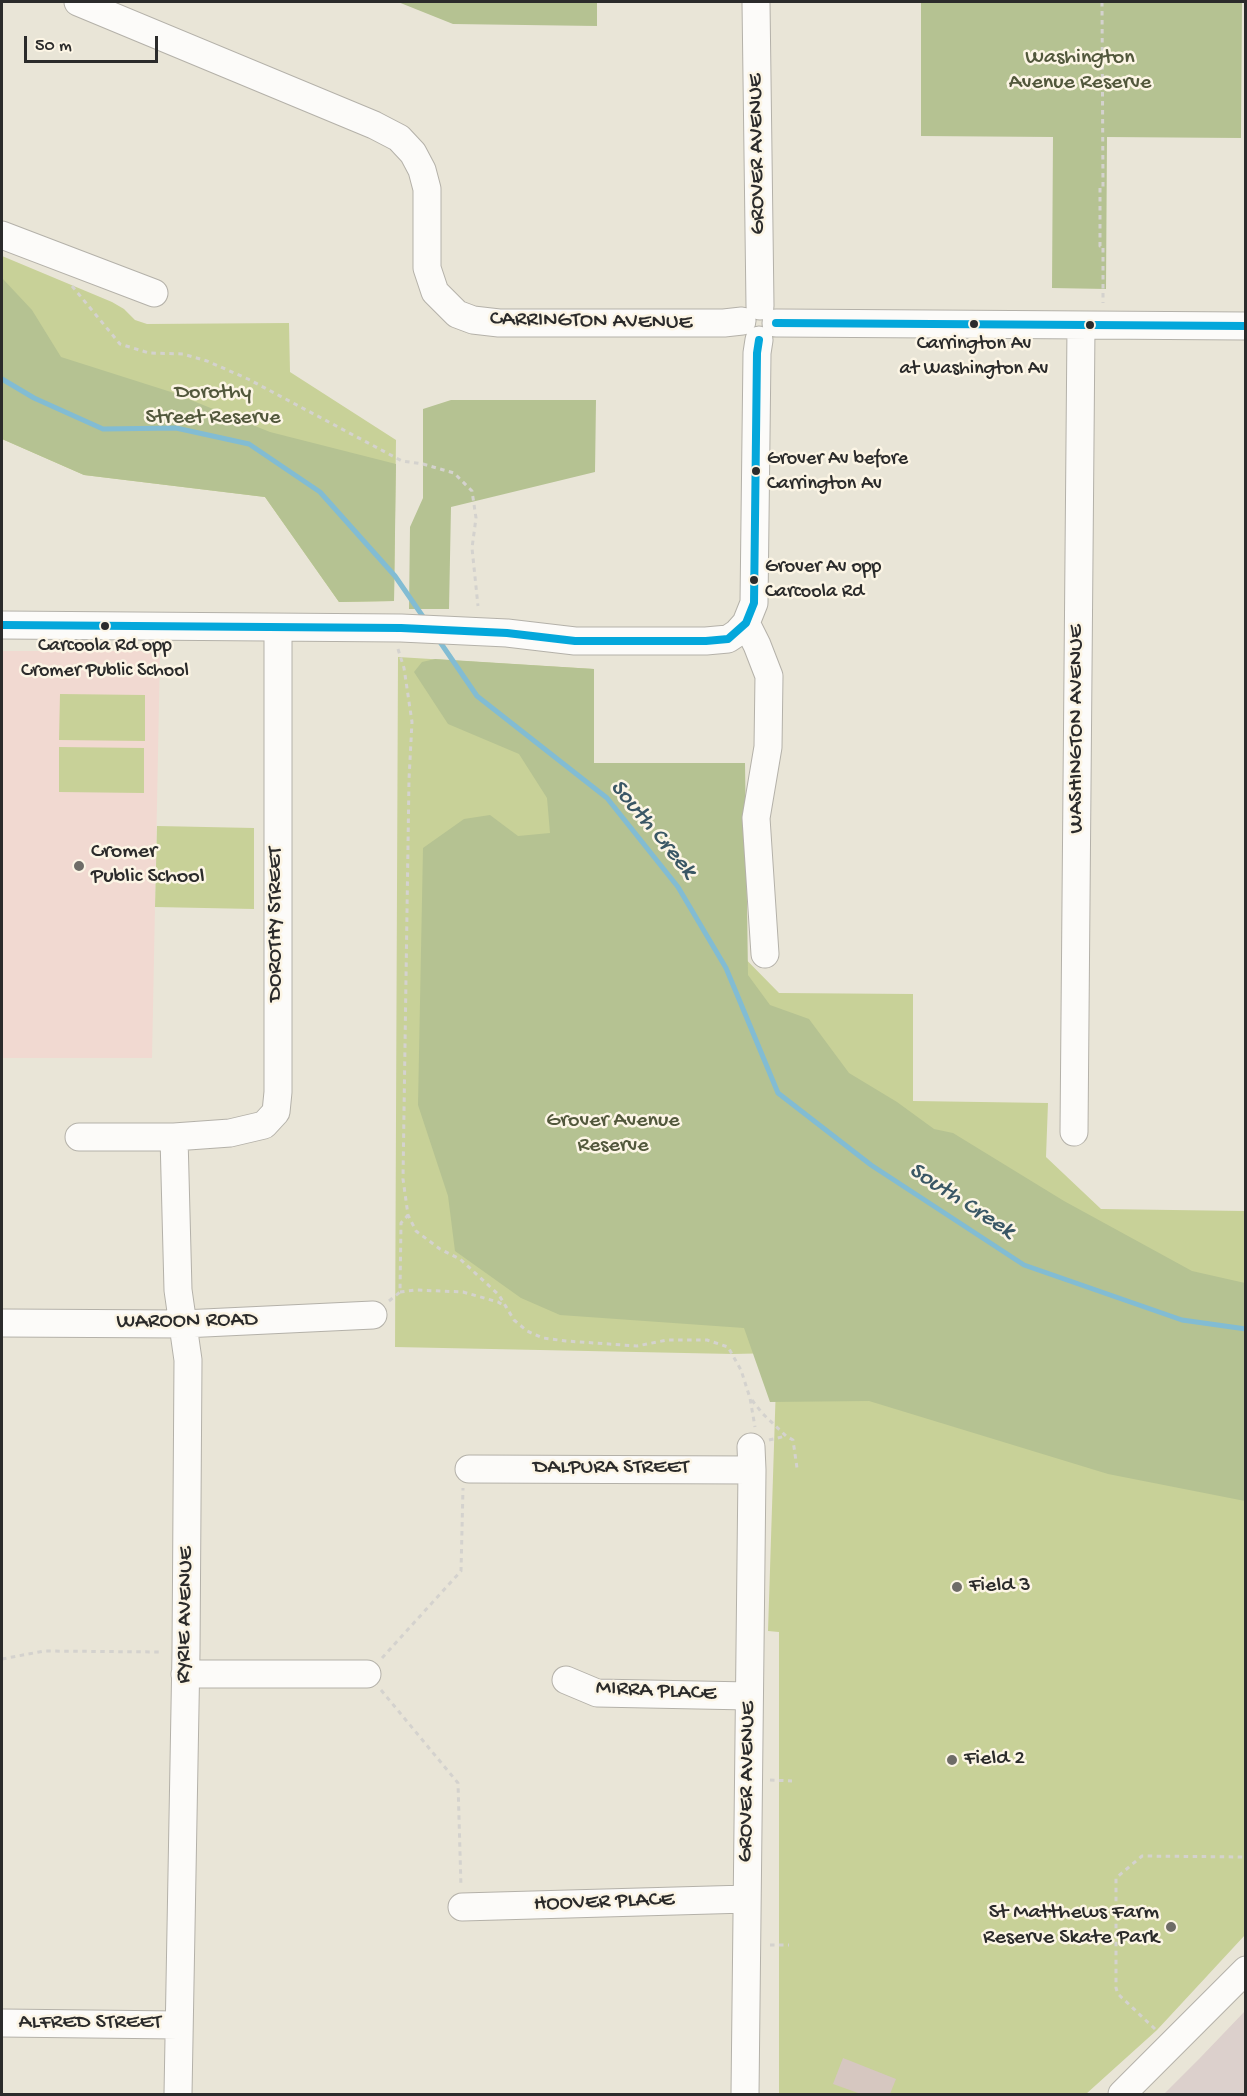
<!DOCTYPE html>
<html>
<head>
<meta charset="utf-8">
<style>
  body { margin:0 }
  #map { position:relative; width:1247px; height:2096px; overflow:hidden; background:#e9e5d7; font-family:"Gochi Hand",sans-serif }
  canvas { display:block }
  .frame { position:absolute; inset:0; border:3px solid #2b2b2b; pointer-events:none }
  .scale { position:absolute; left:24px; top:36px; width:134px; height:27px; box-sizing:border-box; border:3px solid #2b2b2b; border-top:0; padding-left:8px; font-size:18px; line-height:21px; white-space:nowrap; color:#2b2b2b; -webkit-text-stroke:4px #fcf5e5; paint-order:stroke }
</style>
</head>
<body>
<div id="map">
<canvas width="1247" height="2096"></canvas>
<div class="frame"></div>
<div class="scale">50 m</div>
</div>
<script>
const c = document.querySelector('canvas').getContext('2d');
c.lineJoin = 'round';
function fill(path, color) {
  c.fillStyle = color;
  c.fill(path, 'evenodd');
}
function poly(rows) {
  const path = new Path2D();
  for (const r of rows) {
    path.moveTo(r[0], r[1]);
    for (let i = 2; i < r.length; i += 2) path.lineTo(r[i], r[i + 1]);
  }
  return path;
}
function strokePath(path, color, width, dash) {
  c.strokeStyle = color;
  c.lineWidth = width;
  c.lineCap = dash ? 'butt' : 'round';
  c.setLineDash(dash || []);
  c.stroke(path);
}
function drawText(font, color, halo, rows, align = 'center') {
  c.font = font + ' "Gochi Hand",sans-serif';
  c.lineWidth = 5;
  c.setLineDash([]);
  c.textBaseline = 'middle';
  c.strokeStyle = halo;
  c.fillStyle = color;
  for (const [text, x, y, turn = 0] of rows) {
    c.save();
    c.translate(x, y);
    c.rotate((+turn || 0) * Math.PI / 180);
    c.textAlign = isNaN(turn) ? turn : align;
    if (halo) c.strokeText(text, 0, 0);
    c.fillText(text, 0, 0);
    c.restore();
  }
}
fill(poly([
  [2,651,160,651,152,1058,2,1058]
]), '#f1d9d1');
fill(poly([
  [1245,2011,1245,2094,1164,2094,1199,2059]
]), '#dcd0cc');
fill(poly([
  [2,256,112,302,124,309,135,320,147,324,289,323,290,372,396,440,394,601,339,602,265,497,84,475,2,439],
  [398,657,594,669,594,763,728,764,726,939,779,993,913,994,913,1101,1048,1103,1046,1157,1101,1209,1245,1211,1245,1935,1157,2030,1086,2094,779,2094,779,1632,768,1631,777,1353,733,1354,395,1347],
  [60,694,145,695,145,741,59,740],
  [59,747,144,748,144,793,59,792],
  [157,826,254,828,254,909,155,907]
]), '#c8d198');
fill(poly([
  [398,2,597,2,597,26,453,24],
  [921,2,1242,2,1241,138,1107,137,1106,289,1052,288,1053,137,921,136],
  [2,278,32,310,61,357,171,392,270,432,396,464,394,601,339,602,265,497,84,475,2,439],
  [451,400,596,400,595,472,451,507,449,609,409,609,410,527,423,498,423,409],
  [435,659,594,669,594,763,745,763,748,975,770,1005,809,1019,849,1073,897,1102,934,1129,953,1133,1064,1201,1192,1271,1245,1283,1245,1501,1108,1474,869,1401,770,1402,744,1328,560,1315,521,1298,455,1251,448,1196,418,1105,423,848,464,819,490,815,518,836,550,833,547,798,519,754,448,724,414,672,422,662]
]), '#b5c292');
strokePath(poly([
  [2,379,34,398,103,429,176,428,249,444,320,492,395,576,426,621],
  [438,639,477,696,607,798,678,887,726,968,778,1093,871,1165,1024,1265,1182,1320,1246,1329]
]), '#82bcd3', 5);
fill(poly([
  [843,2058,896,2079,890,2094,861,2094,833,2084]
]), '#d6c7c0');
const minor = poly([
  [78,2,374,125,399,138,413,153,422,170,427,189,427,268,435,292,457,314,473,320,499,323,724,323,742,321],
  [756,2,760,306],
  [2,235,154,293],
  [776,323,1246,326],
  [746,623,757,645,769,676,768,747,756,818,765,954],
  [2,625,401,628,507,633,575,641,706,641,728,639,737,633,746,623,754,603,757,353,759,340],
  [1074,1132,1081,326],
  [79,1137,174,1137,230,1133,264,1125,276,1112,278,1092,278,628],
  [174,1137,178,1290,188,1360,186,1652,178,2094],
  [2,1323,183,1324,373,1315],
  [469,1469,752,1470],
  [185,1674,367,1674],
  [566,1680,597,1693,749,1696],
  [462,1907,747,1899],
  [2,2023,178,2025],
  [745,2094,752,1470,751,1447],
  [1122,2094,1246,1970]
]);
strokePath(minor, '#b4b1a9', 29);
strokePath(poly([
  [1102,2,1103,187,1100,187,1100,246,1103,246,1103,303],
  [72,286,120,344,149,353,183,354,207,361,248,379,402,461,423,464,454,473,472,491,476,518,472,548,478,606],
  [398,649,404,668,412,722,409,779,403,1179,408,1215,416,1231,440,1249,460,1259,499,1295,514,1320,527,1331,543,1338,566,1341,637,1346,667,1340,707,1340,728,1347,741,1370,750,1398,755,1427],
  [400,1292,415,1290,463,1292,498,1302,506,1307],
  [389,1301,400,1292,401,1223,408,1215],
  [752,1400,762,1413,786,1436,793,1440,797,1468],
  [769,1440,786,1436],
  [382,1658,461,1571,463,1488],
  [2,1659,44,1651,160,1652],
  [381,1690,458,1783,461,1887],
  [770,1780,792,1781],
  [770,1945,789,1945],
  [1155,2029,1118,1994,1116,1988,1116,1878,1142,1856,1246,1857]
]), '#d4d2ce', 3, [4.5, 4.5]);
strokePath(minor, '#fcfbf9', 27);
strokePath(poly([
  [776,323,1246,326],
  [2,625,401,628,507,633,575,641,706,641,728,639,746,623,754,603,757,353,759,340]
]), '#04a7db', 8);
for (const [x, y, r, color] of [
  [974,324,5,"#2b2b2b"],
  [1090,325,5,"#2b2b2b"],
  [756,471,5,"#2b2b2b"],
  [754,580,5,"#2b2b2b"],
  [105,626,5,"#2b2b2b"],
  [79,866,6,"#6e6c67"],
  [957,1587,6,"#6e6c67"],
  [952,1760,6,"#6e6c67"],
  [1171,1927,6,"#6e6c67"]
]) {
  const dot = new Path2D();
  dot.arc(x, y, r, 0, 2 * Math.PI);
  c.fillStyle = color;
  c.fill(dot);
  strokePath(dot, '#fcf5e5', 2);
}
drawText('20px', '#2b2b2b', '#fcf5e5', [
  ["Carrington Av",974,345],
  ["at Washington Av",974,370],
  ["Grover Av before",767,460,"left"],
  ["Carrington Av",767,485,"left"],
  ["Grover Av opp",765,568,"left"],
  ["Carcoola Rd",765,593,"left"],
  ["Carcoola Rd opp",105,647],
  ["Cromer Public School",105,672]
]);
drawText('22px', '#52583c', '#fcf5e5', [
  ["Washington",1080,59],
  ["Avenue Reserve",1080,84],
  ["Dorothy",213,394],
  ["Street Reserve",213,419],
  ["Grover Avenue",613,1122],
  ["Reserve",613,1147]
]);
drawText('22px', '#2b2b2b', '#fcf5e5', [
  ["GROVER AVENUE",758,154,-91],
  ["CARRINGTON AVENUE",591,322,1],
  ["WASHINGTON AVENUE",1078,729,-90],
  ["DOROTHY STREET",277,924,-90],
  ["WAROON ROAD",187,1322,-1],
  ["DALPURA STREET",611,1469],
  ["RYRIE AVENUE",186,1615,-89],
  ["MIRRA PLACE",656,1692,3],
  ["GROVER AVENUE",748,1782,-89],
  ["HOOVER PLACE",604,1903,-2],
  ["ALFRED STREET",90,2024]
]);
drawText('22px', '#2b2b2b', '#fcf5e5', [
  ["Cromer",91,853],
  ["Public School",91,878],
  ["Field 3",969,1587],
  ["Field 2",964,1760],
  ["St Matthews Farm",1159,1914,"right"],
  ["Reserve Skate Park",1159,1939,"right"]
], 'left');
drawText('italic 24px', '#3a5765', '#fcf5e5', [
  ["South Creek",652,830,50],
  ["South Creek",961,1202,33]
]);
</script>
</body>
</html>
